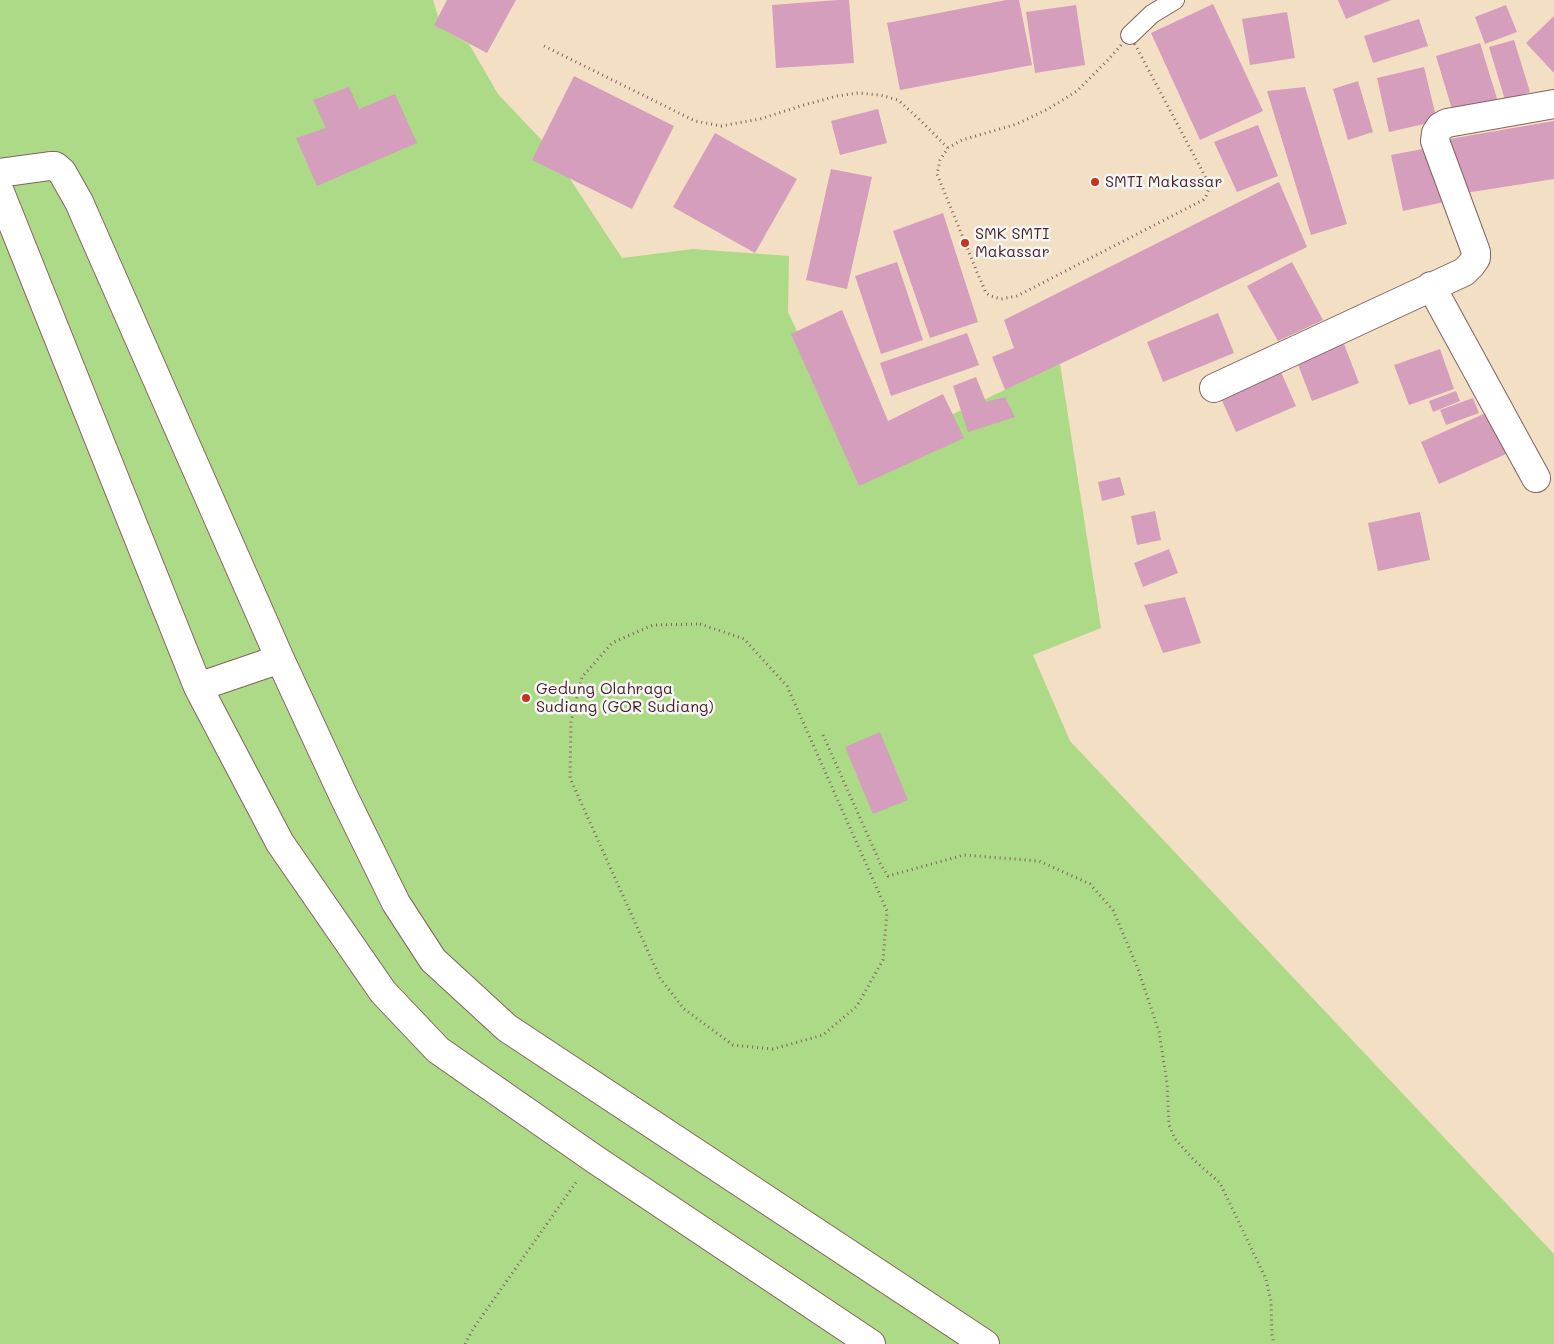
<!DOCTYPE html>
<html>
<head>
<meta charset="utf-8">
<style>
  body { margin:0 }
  canvas { display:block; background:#f3dfc3 }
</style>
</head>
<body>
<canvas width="1554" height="1344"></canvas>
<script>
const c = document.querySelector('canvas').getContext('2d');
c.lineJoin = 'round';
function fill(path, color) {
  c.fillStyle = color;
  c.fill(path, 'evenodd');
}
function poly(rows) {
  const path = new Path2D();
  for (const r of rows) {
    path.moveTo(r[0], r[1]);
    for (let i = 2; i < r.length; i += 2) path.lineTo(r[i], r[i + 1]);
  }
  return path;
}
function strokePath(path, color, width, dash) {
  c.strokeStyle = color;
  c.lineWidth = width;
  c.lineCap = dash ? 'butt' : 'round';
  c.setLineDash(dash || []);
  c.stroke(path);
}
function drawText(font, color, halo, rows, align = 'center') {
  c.font = font + ' Mali,sans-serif';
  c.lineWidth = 5;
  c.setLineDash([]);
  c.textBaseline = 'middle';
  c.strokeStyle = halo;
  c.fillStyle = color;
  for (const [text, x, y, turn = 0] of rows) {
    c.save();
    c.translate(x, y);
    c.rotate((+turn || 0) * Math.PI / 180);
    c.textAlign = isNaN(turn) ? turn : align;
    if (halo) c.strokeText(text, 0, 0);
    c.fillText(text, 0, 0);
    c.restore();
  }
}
fill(poly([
  [0,0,433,0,442,29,469,44,498,94,551,150,622,258,693,249,789,256,788,312,857,459,1060,364,1101,628,1033,655,1070,741,1554,1254,1554,1344,0,1344]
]), '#acda87');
fill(poly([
  [447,0,516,0,487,53,434,25],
  [838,0,849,0,854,63,776,68,772,5],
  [1006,0,1019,0,1032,65,900,90,887,23],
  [1338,0,1391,0,1346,19],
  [1213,4,1263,111,1200,140,1151,33],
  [1076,5,1085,65,1035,73,1026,12],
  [1506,5,1517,32,1485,44,1475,17],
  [1287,12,1295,58,1250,65,1242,19],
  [1554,16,1554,73,1526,43],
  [1419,19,1428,46,1373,63,1364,36],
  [1514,40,1530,92,1505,100,1489,47],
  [1480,43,1498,102,1454,116,1436,56],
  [1424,67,1437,121,1389,132,1377,78],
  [574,76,674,126,632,209,532,160],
  [1358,81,1373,132,1348,140,1333,89],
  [349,87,359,109,395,94,417,143,317,186,296,138,326,128,313,100],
  [1305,87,1347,224,1311,235,1267,91],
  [878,109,887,143,840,155,831,121],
  [1554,121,1554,179,1459,194,1449,139],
  [1258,125,1278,176,1237,192,1214,142],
  [715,133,797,179,755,253,673,207],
  [1433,147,1444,202,1403,211,1391,155],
  [831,169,872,177,847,289,806,280],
  [1279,182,1307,247,1005,390,992,357,1014,348,1004,320],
  [943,213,978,322,930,338,893,231],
  [897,262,923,340,881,354,855,276],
  [1292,262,1323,320,1278,341,1247,286],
  [842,310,888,421,943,394,964,438,859,486,791,334],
  [1218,313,1234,353,1163,382,1147,342],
  [967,333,979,365,891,396,880,363],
  [1344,344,1359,383,1312,401,1297,362],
  [1440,349,1454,389,1409,405,1394,365],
  [1280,370,1296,406,1236,432,1220,396],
  [976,377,986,402,1005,397,1015,417,968,432,953,386],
  [1456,391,1460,401,1433,412,1429,401],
  [1473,398,1479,413,1446,425,1440,410],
  [1488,412,1506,454,1439,484,1421,442],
  [1120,477,1125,495,1102,501,1098,482],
  [1155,511,1161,540,1137,545,1131,516],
  [1420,512,1430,560,1378,571,1368,523],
  [1169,549,1178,573,1143,587,1134,563],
  [1185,597,1201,643,1163,653,1144,605],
  [880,732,908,800,873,814,845,747]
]), '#d59ebd');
const service = poly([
  [1130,35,1152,14,1175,0]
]);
const minor = poly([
  [0,173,50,166,55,166,62,172,79,202,280,659,344,797,396,903,433,960,507,1028,985,1344],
  [0,192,198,687,280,843,383,992,438,1050,593,1158,871,1344],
  [1431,286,1536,478],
  [1214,388,1464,272,1471,265,1476,258,1476,252,1435,141,1436,133,1440,127,1447,123,1554,104],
  [198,687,280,659]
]);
strokePath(service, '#856260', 20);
strokePath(minor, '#856260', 30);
strokePath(poly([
  [1130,35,1206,178,1209,188,1206,196,1203,200,1017,296,1001,299,991,296,986,293,977,272,937,174,940,160,948,148,962,140,1017,124,1048,109,1077,91,1107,61,1130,35],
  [544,46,695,121,721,126,760,119,804,105,837,96,858,93,880,95,898,100,919,119,948,148],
  [700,624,744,639,787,686,887,911,883,960,857,1006,823,1035,773,1049,733,1045,684,1009,660,978,570,778,571,722,582,677,612,643,653,625,700,624],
  [823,735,881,865,888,876,964,855,1039,861,1090,884,1113,910,1138,969,1159,1032,1167,1083,1169,1125,1175,1139,1194,1160,1220,1183,1266,1279,1271,1301,1272,1335,1274,1344],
  [465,1344,473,1329,577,1181]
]), '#856260', 3, [1, 4]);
strokePath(service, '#fff', 18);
strokePath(minor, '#fff', 28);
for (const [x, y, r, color] of [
  [1095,182,5,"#c8321e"],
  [965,243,5,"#c8321e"],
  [526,698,5,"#c8321e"]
]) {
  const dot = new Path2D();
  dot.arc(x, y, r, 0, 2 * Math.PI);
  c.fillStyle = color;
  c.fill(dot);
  strokePath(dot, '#f6f6f2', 2);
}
drawText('16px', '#4a1f2b', '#f6f6f2', [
  ["SMTI Makassar",1105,182],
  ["SMK SMTI",975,234],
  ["Makassar",975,252],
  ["Gedung Olahraga",536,689],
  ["Sudiang (GOR Sudiang)",536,707]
], 'left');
</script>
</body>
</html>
